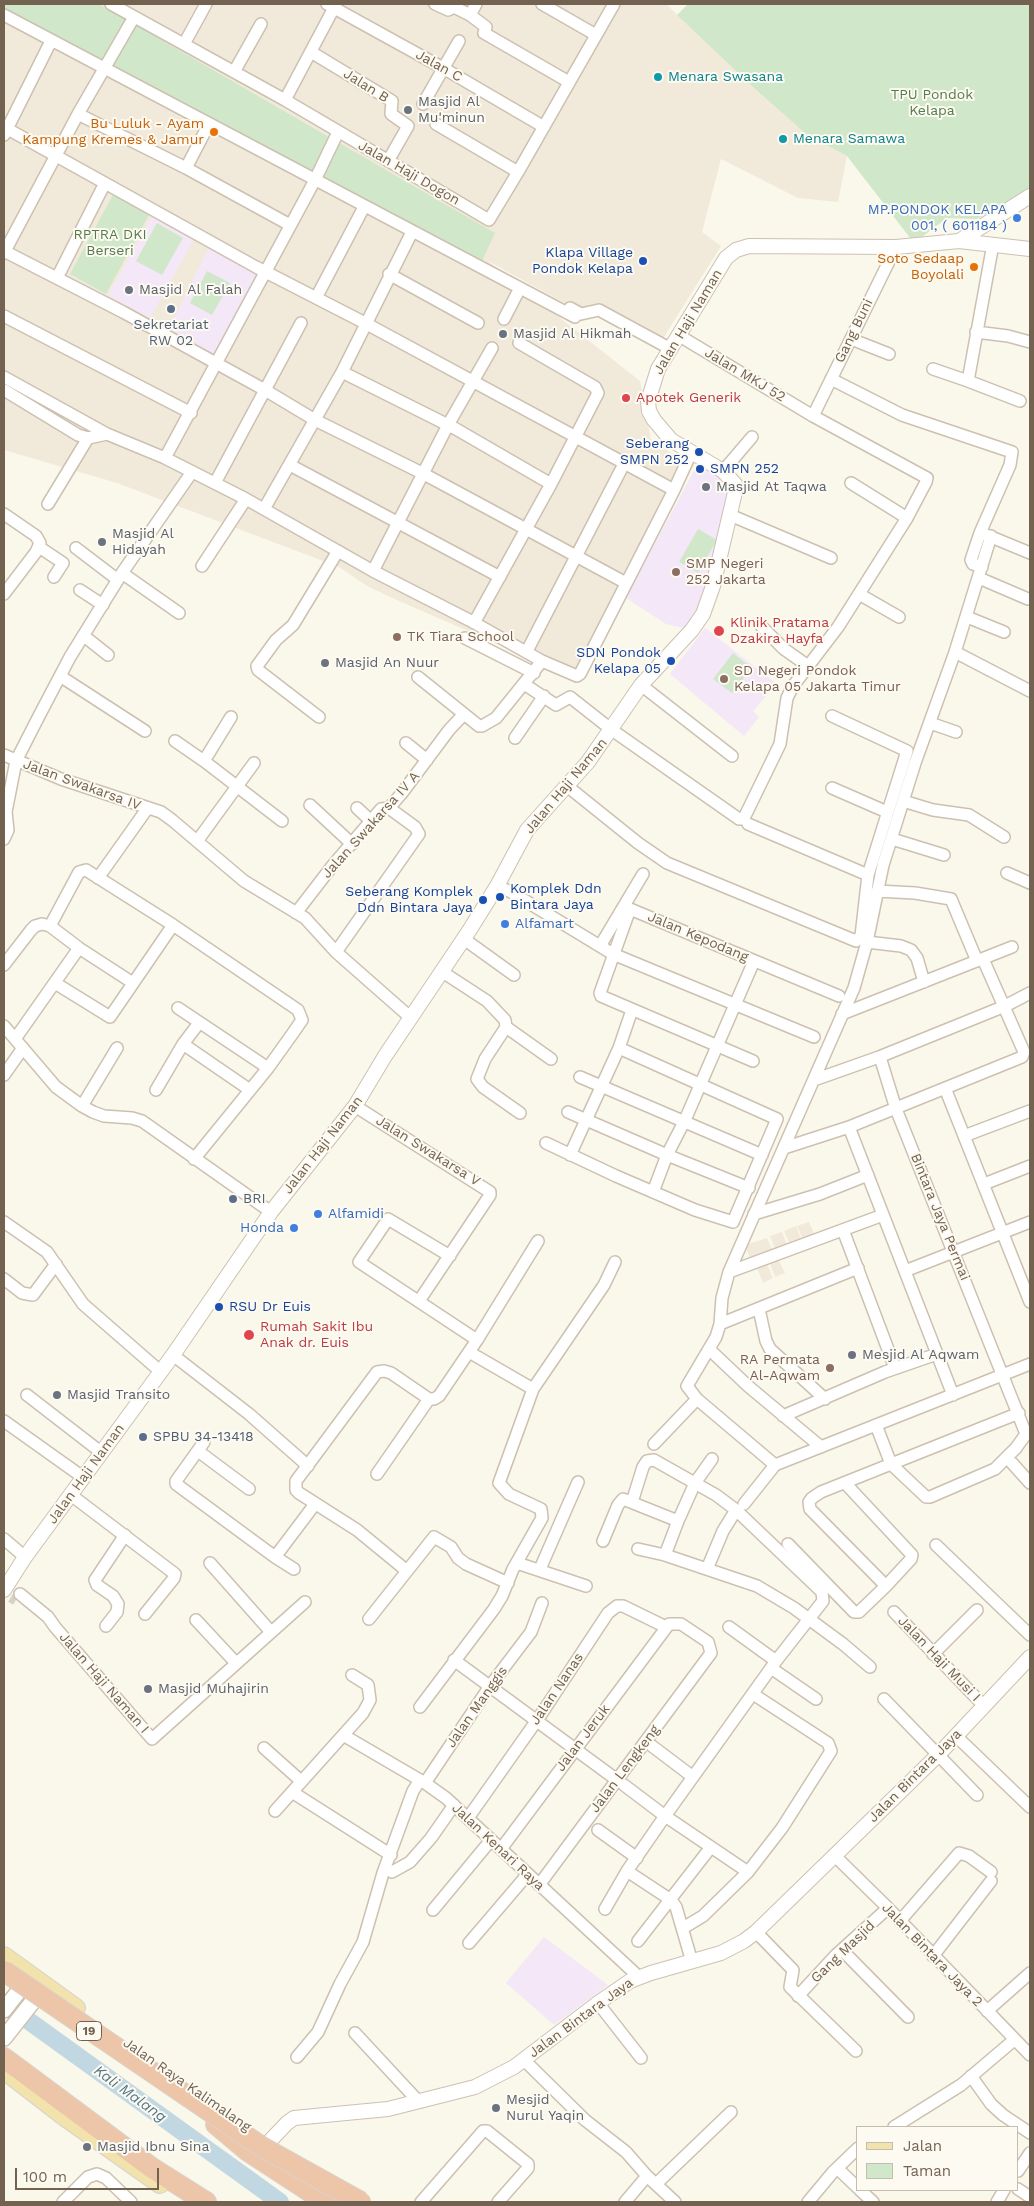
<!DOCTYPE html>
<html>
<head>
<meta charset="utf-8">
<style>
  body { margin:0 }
  #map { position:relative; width:1034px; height:2206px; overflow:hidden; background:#faf7eb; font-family:"Work Sans",sans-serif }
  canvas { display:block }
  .frame { position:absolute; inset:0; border:5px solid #736250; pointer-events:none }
  .legend { position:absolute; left:856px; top:2126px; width:162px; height:65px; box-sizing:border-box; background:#fdfaf1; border:1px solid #c6bdb1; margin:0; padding:6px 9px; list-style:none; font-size:15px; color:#736250 }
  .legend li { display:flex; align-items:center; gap:10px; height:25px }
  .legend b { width:25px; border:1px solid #c6bdb1 }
  .scale { position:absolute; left:15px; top:2168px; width:144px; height:22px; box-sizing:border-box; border:2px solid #736250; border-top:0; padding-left:6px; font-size:15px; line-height:18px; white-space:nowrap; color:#736250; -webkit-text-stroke:4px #fdfaf1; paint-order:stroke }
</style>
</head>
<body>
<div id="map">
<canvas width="1034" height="2206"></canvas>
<div class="frame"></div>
<ul class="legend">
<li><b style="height:6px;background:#f1e3ab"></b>Jalan</li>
<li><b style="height:14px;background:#d1e7ca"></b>Taman</li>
</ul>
<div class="scale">100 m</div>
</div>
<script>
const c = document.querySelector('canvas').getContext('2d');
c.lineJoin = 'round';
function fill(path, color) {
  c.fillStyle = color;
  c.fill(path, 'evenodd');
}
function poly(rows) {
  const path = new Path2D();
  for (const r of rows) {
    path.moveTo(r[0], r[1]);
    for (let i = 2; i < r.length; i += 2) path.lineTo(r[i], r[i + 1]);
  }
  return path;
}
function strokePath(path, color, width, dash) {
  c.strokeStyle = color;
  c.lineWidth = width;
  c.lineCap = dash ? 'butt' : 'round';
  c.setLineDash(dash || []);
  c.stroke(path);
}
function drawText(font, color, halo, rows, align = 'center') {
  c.font = font + ' "Work Sans",sans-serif';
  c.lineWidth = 4;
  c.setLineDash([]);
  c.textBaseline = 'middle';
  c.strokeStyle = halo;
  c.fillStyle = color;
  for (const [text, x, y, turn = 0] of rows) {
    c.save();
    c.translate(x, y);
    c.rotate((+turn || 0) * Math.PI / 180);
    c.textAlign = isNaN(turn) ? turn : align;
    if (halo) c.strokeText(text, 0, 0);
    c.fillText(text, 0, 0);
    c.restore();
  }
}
fill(poly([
  [4,4,666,4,754,88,807,135,847,156,838,202,798,198,721,159,702,232,721,246,662,340,603,307,581,312,488,261,640,381,651,440,692,466,581,680,399,601,367,586,339,567,117,483,4,450],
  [809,1222,815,1236,804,1241,797,1226],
  [796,1226,802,1241,790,1245,784,1231],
  [782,1232,788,1247,776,1252,770,1236],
  [767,1238,773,1251,750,1259,745,1245],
  [778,1259,785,1273,775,1277,770,1263],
  [767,1264,773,1278,763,1283,757,1268]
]), '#f1eada');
fill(poly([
  [154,213,196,236,150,318,108,295],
  [210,245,260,272,214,357,167,332],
  [698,463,717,470,731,495,698,617,692,630,666,624,626,598],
  [705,628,777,684,753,711,759,717,744,736,670,674],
  [544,1937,608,1985,554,2025,506,1983]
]), '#f4e7f7');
fill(poly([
  [4,4,99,4,495,233,482,261,315,174,4,8],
  [688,4,1030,4,1030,188,977,219,947,218,914,243,847,156,807,135,754,88,677,15],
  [114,193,150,213,106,294,70,274],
  [157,223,183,238,162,275,136,261],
  [207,271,230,283,212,315,190,303],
  [698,529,717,540,698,573,679,562],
  [733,653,752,668,732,693,713,679]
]), '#d1e7ca');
strokePath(poly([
  [4,2003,280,2202]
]), '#c1d8e2', 18);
strokePath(poly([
  [11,1597,16,1600]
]), '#d8d2c4', 11, [11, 5.5]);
const minor = poly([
  [111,4,285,100,489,220,518,172,614,4],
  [327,4,443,68,544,127],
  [435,4,448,10,454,7,470,15,486,27,484,33,569,82],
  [542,4,596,35],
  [4,15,575,317],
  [470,15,476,4],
  [184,44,206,4],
  [311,52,392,101,391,114,408,126,388,161],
  [234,72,261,24],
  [285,100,336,4],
  [423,104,459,41],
  [78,114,186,168,290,225],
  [436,124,518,172],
  [4,127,256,267,365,323,674,490],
  [4,135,51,41],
  [186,168,209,124],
  [993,244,968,381,1020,401],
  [4,251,123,312,265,390,315,420,424,474,626,583],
  [4,253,78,114,134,17],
  [389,274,478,323],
  [57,278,105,183],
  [316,298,364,207],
  [570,308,581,314,599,310,669,348],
  [4,316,191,413],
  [504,319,520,288],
  [976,332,1008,336,1030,342],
  [851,339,889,354],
  [933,369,968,381],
  [342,372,456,429,551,484],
  [4,377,107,434,165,458,246,499,373,571,471,621,542,661,577,676,580,674,674,490,691,453],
  [831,379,902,415,1012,452,1010,465,980,533,971,560,973,564,982,567],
  [4,390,78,435,88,438,107,434],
  [813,416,896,247],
  [165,458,315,180,338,132],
  [290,465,500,577],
  [723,471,752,437],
  [215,483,301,323],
  [851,483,907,518],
  [48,504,88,438],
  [264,509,342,372,412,232],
  [4,514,36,536,40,543,36,552,4,594],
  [730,515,831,558],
  [984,534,1030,553],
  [39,547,63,563,54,577],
  [76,548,118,580],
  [202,566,246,499],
  [373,571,448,425,492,348],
  [122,573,179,613],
  [979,578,1028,599],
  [80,590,103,605],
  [859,594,899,617],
  [967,617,1004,632],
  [474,623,551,484,598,393,595,387,519,343],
  [762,627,784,649,808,666],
  [84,636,108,655],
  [465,638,534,673],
  [527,651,625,462],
  [955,652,1030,691],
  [60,676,145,731],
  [418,677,479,726,482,726,496,718,542,661],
  [524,684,556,705,570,697,612,730,739,819,742,819,745,816,780,744,787,698,793,686,838,627,907,518,926,482,927,478,813,416,678,335],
  [641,685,732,756],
  [319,717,258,670,257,666,276,640,293,625,338,551],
  [930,723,956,732],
  [515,738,544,696],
  [175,741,204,761,282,821],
  [406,743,427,760],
  [4,755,61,779,161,812,172,820,244,881,305,918,336,952,411,1018],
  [204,761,231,717],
  [567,786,638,843,667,863,856,941,861,936,868,875,907,751,832,716],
  [832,788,887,812],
  [903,801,933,810,969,815,1004,837],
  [310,805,352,844],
  [357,808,371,821],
  [748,824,868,875],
  [4,839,8,830,6,812,16,761,39,716,70,657,122,573,192,472],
  [892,839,944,855],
  [198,840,254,763],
  [1007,873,1030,883],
  [98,878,147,809],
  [497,886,511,892,613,954,814,1037],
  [877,891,915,893,951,899,977,961],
  [296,913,333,865,381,809,389,808,402,793,449,730,464,714],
  [50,926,79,872,86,870,173,925,298,1010,302,1020,293,1033,268,1068,194,1159],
  [464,939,514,975],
  [867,942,901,946,911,950,917,958,924,982],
  [600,946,643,874],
  [336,952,419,834,415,827,389,808],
  [4,965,31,930,35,926,42,924,50,926,79,948,133,983],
  [441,971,487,1001,505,1020,506,1027,551,1059],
  [55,983,110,1017,173,925],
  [178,1008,268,1068],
  [842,1014,1012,947],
  [4,1026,56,1087,82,1106,93,1112,104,1116,132,1118,142,1121,271,1212],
  [506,1027,485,1059,477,1079,483,1087,520,1113],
  [15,1039,79,948],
  [183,1044,250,1090],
  [753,1061,601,996,600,993,630,909,839,996],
  [4,1075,23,1048],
  [580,1077,762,1155],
  [814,1080,879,1057,1005,1006,1030,993],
  [945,1088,1030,1302],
  [156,1090,183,1044,199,1023],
  [82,1106,117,1048],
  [355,1106,490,1192,490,1195,419,1301],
  [568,1112,667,1155,749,1188],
  [849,1127,953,1395],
  [964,1136,1030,1111],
  [546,1143,616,1176,695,1210,733,1222,777,1119,619,1048],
  [784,1148,849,1127,1022,1057,1024,1052,983,959],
  [570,1155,619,1048,632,1010],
  [984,1184,1030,1166],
  [653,1192,667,1155,685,1120,754,961],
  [754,1214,820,1194,868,1175],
  [4,1222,47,1252,83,1304,161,1372],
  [843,1230,895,1368],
  [450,1256,388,1219,359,1262,477,1340],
  [905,1271,1030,1222],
  [729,1272,883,1215],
  [4,1279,22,1293,33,1295,56,1264],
  [759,1309,766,1341,770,1349,825,1399],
  [720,1324,858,1268],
  [710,1350,748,1386,821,1447],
  [469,1352,533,1389],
  [173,1355,249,1414,308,1466],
  [27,1395,102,1453],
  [783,1416,885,1372,937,1354],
  [4,1421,84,1478],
  [876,1425,891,1464,926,1497,930,1497,995,1469,1016,1448,1026,1434,896,1109,880,1057],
  [204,1442,176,1481,176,1484,275,1557,315,1504],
  [654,1444,697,1399],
  [198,1451,249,1489],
  [1012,1463,1030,1483],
  [775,1465,697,1399,687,1386,716,1337,720,1324,722,1298,729,1272,854,988,867,942,883,865,915,763,955,652,991,536],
  [377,1474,429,1399],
  [71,1495,175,1574,174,1578,145,1614],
  [632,1502,643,1467,647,1461,654,1460,716,1495,736,1510,723,1531,707,1569],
  [744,1504,775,1465,1030,1364],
  [678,1521,695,1483,712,1459],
  [4,1539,25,1557],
  [603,1541,618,1505,623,1499,678,1521,665,1555],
  [788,1544,854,1612,859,1612,886,1586,911,1559,912,1555,845,1483],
  [936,1545,1030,1635],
  [638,1549,665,1555,757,1586,794,1608,843,1644,870,1667],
  [275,1557,294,1569],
  [210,1563,271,1632],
  [517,1563,586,1586],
  [540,1569,578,1482],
  [407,1571,357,1530,299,1493,296,1490,296,1481,377,1372,384,1371,391,1373,429,1399,434,1399,439,1396,477,1340,538,1241],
  [886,1586,810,1509,809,1502,812,1498,821,1492,1019,1413],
  [20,1594,48,1617,55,1627,152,1739,305,1602],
  [894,1612,984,1706],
  [369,1619,434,1537,451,1547,458,1558,466,1564,508,1583],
  [196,1620,236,1663],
  [106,1626,117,1612,118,1604,113,1596,97,1585,95,1580,125,1535],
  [729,1627,776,1661],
  [933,1654,977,1610],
  [454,1660,617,1780],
  [771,1668,816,1699],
  [884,1699,977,1795],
  [420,1707,494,1609,502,1596,513,1569,542,1518,541,1509,509,1494,499,1483,533,1389,604,1285,615,1262],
  [343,1735,425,1783,446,1798,639,1977],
  [956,1736,1030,1807],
  [652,1746,693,1777],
  [264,1748,301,1781],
  [425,1783,490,1686,531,1632,542,1603],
  [624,1785,665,1816,748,1872],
  [292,1792,391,1855],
  [275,1811,363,1713,370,1700,368,1685,352,1675],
  [468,1818,542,1713,608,1613,617,1606,623,1606,666,1627],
  [598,1830,637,1858],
  [501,1849,669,1624,681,1624,708,1642,711,1653,539,1885],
  [834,1855,888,1908,1030,2055],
  [627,1871,671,1900,676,1907,692,1962],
  [392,1872,410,1862,431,1838,454,1805],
  [605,1909,627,1871,665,1816,776,1661,823,1601,822,1592,736,1510],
  [433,1910,491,1840],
  [900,1921,959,1853,969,1856,991,1872],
  [683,1928,703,1916,748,1872,782,1828,831,1751,828,1743,753,1694],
  [756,1932,793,1970,790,1987,856,2051],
  [638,1941,711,1847],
  [469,1943,527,1875],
  [842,1950,908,2017],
  [933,1956,991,1881],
  [798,1996,836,1955,888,1908],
  [598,2003,641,2058],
  [987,2011,1030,1973],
  [355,2033,419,2102],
  [297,2057,318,2032,340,1984,363,1942,383,1873,413,1791,420,1780],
  [524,2060,585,2120,626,2152,647,2176,675,2202],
  [971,2076,991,2104,1003,2115,1030,2133],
  [894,2127,961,2085,1014,2040],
  [837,2168,858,2188],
  [1018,2171,1030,2153],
  [656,2184,731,2112],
  [1018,2189,1030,2197],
  [860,2190,873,2202],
  [63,2202,88,2177,97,2174,106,2178,131,2202],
  [421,2202,483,2131,487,2131,528,2164,528,2168,498,2202],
  [625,2202,647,2176],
  [808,2202,833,2172,858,2148],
  [997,2202,1004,2190]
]);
const tertiary = poly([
  [959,241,1030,196],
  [4,1590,25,1557,173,1355,271,1212,355,1106,385,1056,469,931,497,886,527,830,588,762,641,685,692,630,703,614,713,586,736,488,735,484,723,471,671,440,654,420,649,411,648,401,658,369,726,258,736,250,749,246,896,247,959,241,1030,249],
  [269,2142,287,2123,294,2118,388,2109,475,2087,514,2067,598,2003,630,1981,651,1973,721,1953,744,1941,756,1932,938,1755,1030,1657]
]);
const secondary = poly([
  [4,2010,29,1978],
  [4,2038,45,1986]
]);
const primary = poly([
  [4,1956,76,2008],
  [8,2073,65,2117,160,2184]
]);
const motorway = poly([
  [4,2058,152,2168,206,2202],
  [216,2124,248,2151,326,2202]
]);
strokePath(minor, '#ccc1b1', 14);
strokePath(tertiary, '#ccc1b1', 16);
strokePath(secondary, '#cec2af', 18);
strokePath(primary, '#d8d3ce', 20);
strokePath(motorway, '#d8d3ce', 22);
strokePath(minor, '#fff', 11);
strokePath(tertiary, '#fff', 14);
strokePath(secondary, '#fff', 15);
strokePath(primary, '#f1e3ab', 18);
strokePath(motorway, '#edc6a9', 20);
const motorwayBridge = poly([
  [4,1971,262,2147,361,2202]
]);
strokePath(motorwayBridge, '#d8d3ce', 22, []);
strokePath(motorwayBridge, '#edc6a9', 20);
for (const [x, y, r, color] of [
  [658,77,5,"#0f9aa8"],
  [408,110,5,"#6b7280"],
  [214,132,5,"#e8710a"],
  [783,139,5,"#0f9aa8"],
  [1017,218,5,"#3f7fe0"],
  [643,261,5,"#1a4fb4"],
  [974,267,5,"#e8710a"],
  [129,290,5,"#6b7280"],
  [171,309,5,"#5c6f8a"],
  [503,334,5,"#6b7280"],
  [626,398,5,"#e0444e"],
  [699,452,5,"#1a4fb4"],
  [700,469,5,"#1a4fb4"],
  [706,487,5,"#6b7280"],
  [102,542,5,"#6b7280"],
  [676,572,5,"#8d6e63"],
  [719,631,6,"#e0444e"],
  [397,637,5,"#8d6e63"],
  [671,661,5,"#1a4fb4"],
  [325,663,5,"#6b7280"],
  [724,679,5,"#8d6e63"],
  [500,897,5,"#1a4fb4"],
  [483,900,5,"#1a4fb4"],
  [505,924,5,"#3f7fe0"],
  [233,1199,5,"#5c6f8a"],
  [318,1214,5,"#3f7fe0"],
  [294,1228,5,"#3f7fe0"],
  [219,1307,5,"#1a4fb4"],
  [249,1335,6,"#e0444e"],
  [852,1355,5,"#6b7280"],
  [830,1368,5,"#8d6e63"],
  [57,1395,5,"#6b7280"],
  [143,1437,5,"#5c6f8a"],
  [148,1689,5,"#6b7280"],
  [496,2108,5,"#6b7280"],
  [87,2147,5,"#6b7280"]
]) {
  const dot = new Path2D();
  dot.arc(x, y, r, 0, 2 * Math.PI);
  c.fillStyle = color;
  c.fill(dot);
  strokePath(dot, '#fdfaf1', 2);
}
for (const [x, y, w] of [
  [89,2031,25]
]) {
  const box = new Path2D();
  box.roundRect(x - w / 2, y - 9.5, w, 19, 4);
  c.fillStyle = '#fdfaf1';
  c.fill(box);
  strokePath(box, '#736250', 1);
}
drawText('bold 12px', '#736250', null, [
  ["19",89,2031]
]);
drawText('14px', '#736250', '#fdfaf1', [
  ["Jalan C",439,66,29],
  ["Jalan B",366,86,32],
  ["Jalan Haji Dogon",409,173,30],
  ["Jalan Haji Naman",688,322,-59],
  ["Gang Buni",854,331,-64],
  ["Jalan MKJ 52",745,375,31],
  ["Jalan Swakarsa IV",82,785,20],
  ["Jalan Haji Naman",566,786,-50],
  ["Jalan Swakarsa IV A",371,825,-48],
  ["Jalan Kepodang",698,937,23],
  ["Jalan Haji Naman",323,1145,-52],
  ["Jalan Swakarsa V",428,1151,32],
  ["Bintara Jaya Permai",940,1217,68],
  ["Jalan Haji Naman",86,1474,-54],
  ["Jalan Haji Musi I",939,1659,46],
  ["Jalan Haji Naman I",104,1683,49],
  ["Jalan Nanas",557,1689,-56],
  ["Jalan Manggis",477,1707,-55],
  ["Jalan Jeruk",583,1738,-53],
  ["Jalan Lengkeng",625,1769,-53],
  ["Jalan Bintara Jaya",915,1776,-45],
  ["Jalan Kenari Raya",498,1847,43],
  ["Gang Masjid",843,1952,-44],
  ["Jalan Bintara Jaya 2",932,1955,46],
  ["Jalan Bintara Jaya",581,2018,-36],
  ["Jalan Raya Kalimalang",187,2085,35]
]);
drawText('14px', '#0d838f', '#fdfaf1', [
  ["Menara Swasana",668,77],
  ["Menara Samawa",793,139]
], 'left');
drawText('14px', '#537c4d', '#fdfaf1', [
  ["TPU Pondok",932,95],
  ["Kelapa",932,111],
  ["RPTRA DKI",110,235],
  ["Berseri",110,251]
]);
drawText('14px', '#5b616d', '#fdfaf1', [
  ["Masjid Al",418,102],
  ["Mu'minun",418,118],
  ["Masjid Al Falah",139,290],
  ["Masjid Al Hikmah",513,334],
  ["Masjid At Taqwa",716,487],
  ["Masjid Al",112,534],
  ["Hidayah",112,550],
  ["Masjid An Nuur",335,663],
  ["Mesjid Al Aqwam",862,1355],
  ["Masjid Transito",67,1395],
  ["Masjid Muhajirin",158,1689],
  ["Mesjid",506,2100],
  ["Nurul Yaqin",506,2116],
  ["Masjid Ibnu Sina",97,2147]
], 'left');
drawText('14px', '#c56008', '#fdfaf1', [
  ["Bu Luluk - Ayam",204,124],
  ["Kampung Kremes & Jamur",204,140],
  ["Soto Sedaap",964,259],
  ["Boyolali",964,275]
], 'right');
drawText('14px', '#366cbe', '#fdfaf1', [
  ["MP.PONDOK KELAPA",1007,210],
  ["001, ( 601184 )",1007,226],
  ["Alfamart",515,924,"left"],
  ["Alfamidi",328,1214,"left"],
  ["Honda",284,1228]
], 'right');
drawText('14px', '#164399', '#fdfaf1', [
  ["Klapa Village",633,253],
  ["Pondok Kelapa",633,269],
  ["Seberang",689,444],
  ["SMPN 252",689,460],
  ["SMPN 252",710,469,"left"],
  ["SDN Pondok",661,653],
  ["Kelapa 05",661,669],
  ["Komplek Ddn",510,889,"left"],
  ["Bintara Jaya",510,905,"left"],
  ["Seberang Komplek",473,892],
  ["Ddn Bintara Jaya",473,908],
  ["RSU Dr Euis",229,1307,"left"]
], 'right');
drawText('14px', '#4e5e75', '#fdfaf1', [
  ["Sekretariat",171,325,"center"],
  ["RW 02",171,341,"center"],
  ["BRI",243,1199],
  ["SPBU 34-13418",153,1437]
], 'left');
drawText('14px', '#be3a42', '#fdfaf1', [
  ["Apotek Generik",636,398],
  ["Klinik Pratama",730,623],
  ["Dzakira Hayfa",730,639],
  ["Rumah Sakit Ibu",260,1327],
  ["Anak dr. Euis",260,1343]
], 'left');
drawText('14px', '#785e54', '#fdfaf1', [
  ["SMP Negeri",686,564],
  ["252 Jakarta",686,580],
  ["TK Tiara School",407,637],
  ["SD Negeri Pondok",734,671],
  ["Kelapa 05 Jakarta Timur",734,687],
  ["RA Permata",820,1360,"right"],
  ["Al-Aqwam",820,1376,"right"]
], 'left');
drawText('italic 15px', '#50768a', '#fdfaf1', [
  ["Kali Malang",130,2094,36]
]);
</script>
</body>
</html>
